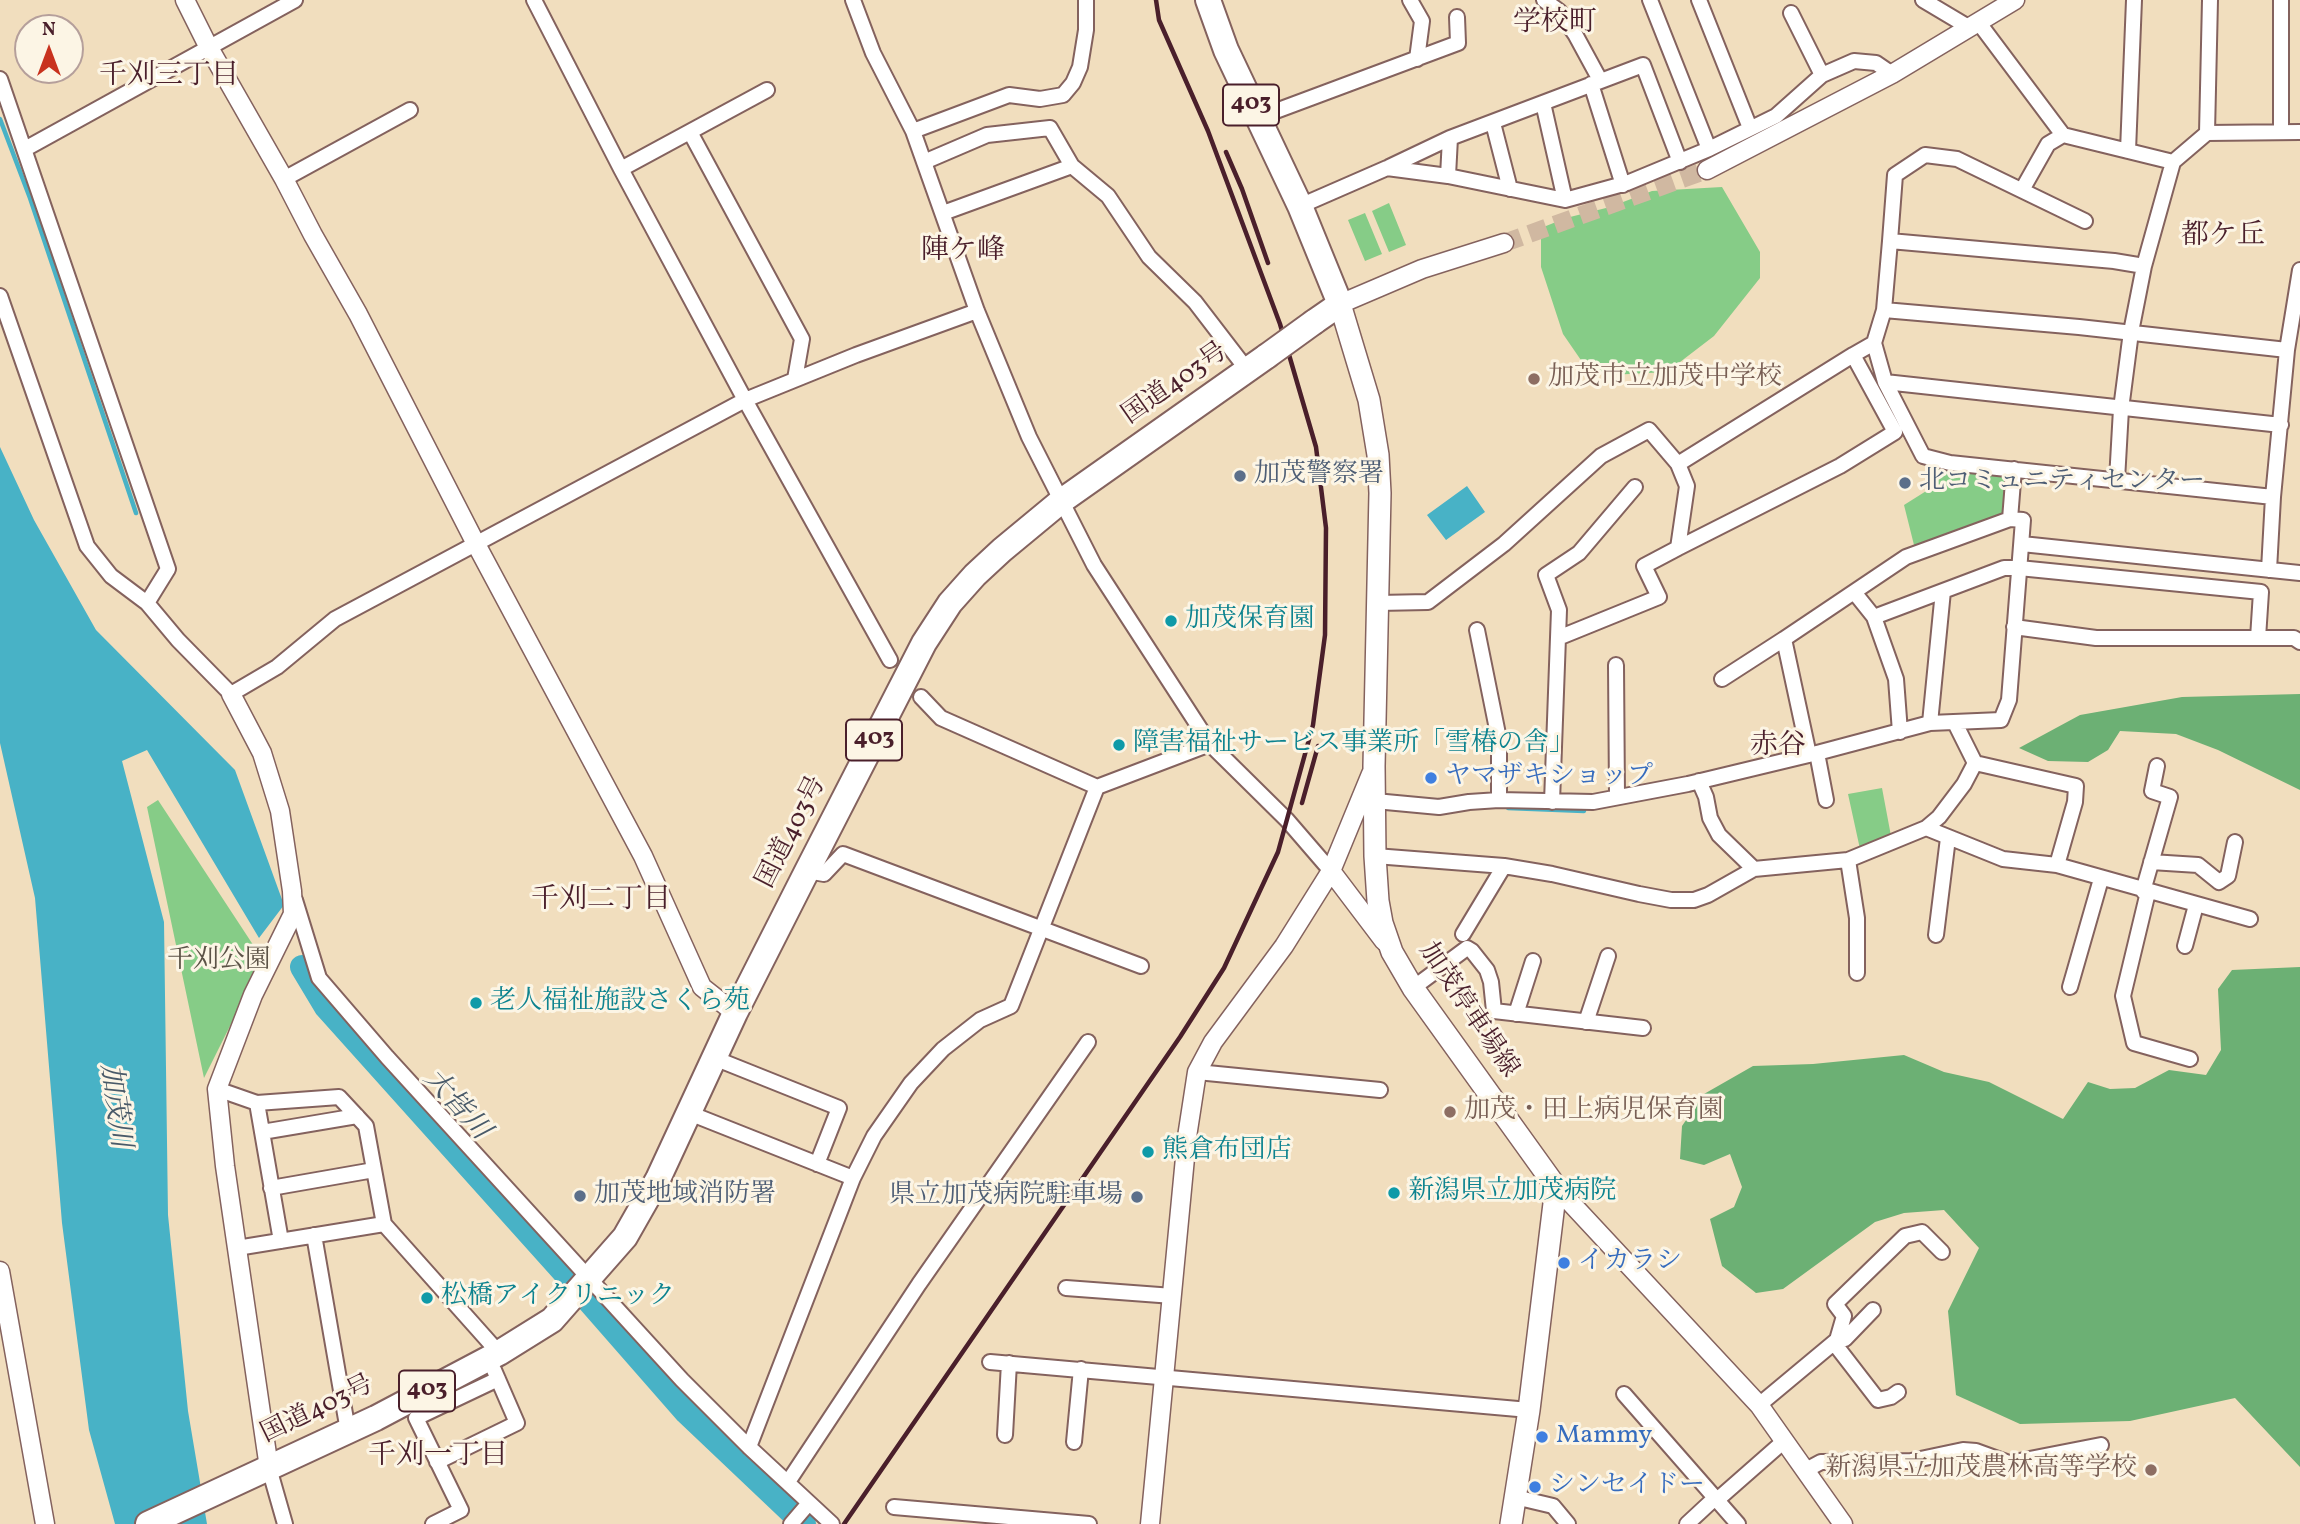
<!DOCTYPE html>
<html>
<head>
<meta charset="utf-8">
<style>
  body { margin:0 }
  #map { position:relative; width:2300px; height:1524px; overflow:hidden; background:#f1debe; font-family:Vollkorn,serif }
  canvas { display:block }
  .north { position:absolute; left:14px; top:14px; width:70px; height:70px; box-sizing:border-box; background:#fcf5e5; border:2px solid #b59f9b; border-radius:50%; rotate:0deg; font-size:19px; font-weight:700; line-height:28px; text-align:center; color:#4a1f2b }
  .north::after { content:''; display:block; margin:auto; width:24px; height:32px; background:#c8321e; clip-path:polygon(50% 0,100% 100%,50% 72%,0 100%) }
</style>
</head>
<body>
<div id="map">
<canvas width="2300" height="1524"></canvas>
<div class="north">N</div>
</div>
<script>
const c = document.querySelector('canvas').getContext('2d');
c.lineJoin = 'round';
function fill(path, color) {
  c.fillStyle = color;
  c.fill(path, 'evenodd');
}
function poly(rows) {
  const path = new Path2D();
  for (const r of rows) {
    path.moveTo(r[0], r[1]);
    for (let i = 2; i < r.length; i += 2) path.lineTo(r[i], r[i + 1]);
  }
  return path;
}
function strokePath(path, color, width, dash) {
  c.strokeStyle = color;
  c.lineWidth = width;
  c.lineCap = dash ? 'butt' : 'round';
  c.setLineDash(dash || []);
  c.stroke(path);
}
function drawText(font, color, halo, rows, align = 'center') {
  c.font = font + ' Vollkorn,"Noto Serif JP",serif';
  c.lineWidth = 6;
  c.setLineDash([]);
  c.textBaseline = 'middle';
  c.strokeStyle = halo;
  c.fillStyle = color;
  for (const [text, x, y, turn = 0] of rows) {
    c.save();
    c.translate(x, y);
    c.rotate((+turn || 0) * Math.PI / 180);
    c.textAlign = isNaN(turn) ? turn : align;
    if (halo) c.strokeText(text, 0, 0);
    c.fillText(text, 0, 0);
    c.restore();
  }
}
fill(poly([
  [1722,187,1760,252,1760,278,1714,336,1667,372,1610,375,1585,366,1563,334,1541,267,1541,228,1566,218,1610,207,1652,191],
  [1389,203,1406,245,1389,252,1372,211],
  [1365,213,1382,254,1365,261,1348,220],
  [1930,465,2010,473,2006,516,1914,545,1904,505,1931,488],
  [1882,788,1891,836,1860,849,1848,794],
  [158,800,263,960,204,1078,147,807]
]), '#86cc87');
fill(poly([
  [2300,694,2300,790,2218,750,2176,734,2120,731,2108,750,2088,762,2048,761,2019,748,2080,715,2182,697],
  [2300,967,2300,1467,2235,1398,2130,1421,2020,1424,1956,1395,1948,1311,1979,1248,1944,1210,1904,1213,1875,1222,1783,1289,1756,1293,1722,1266,1710,1219,1734,1207,1742,1187,1730,1154,1704,1165,1680,1159,1682,1126,1704,1094,1753,1066,1813,1064,1904,1055,1944,1072,1989,1082,2063,1119,2088,1082,2110,1089,2135,1088,2169,1070,2206,1075,2221,1050,2218,989,2232,970]
]), '#6cb074');
fill(poly([
  [0,447,34,520,96,630,235,770,284,905,259,938,147,750,122,761,164,922,168,1215,188,1411,207,1524,115,1524,89,1430,62,1223,35,898,0,743],
  [1467,486,1485,512,1446,540,1427,515]
]), '#48b2c6');
strokePath(poly([
  [0,119,30,198,136,513],
  [1508,808,1584,811]
]), '#48b2c6', 4.5);
strokePath(poly([
  [302,967,326,1007,571,1280],
  [588,1300,686,1412,804,1524]
]), '#48b2c6', 24);
strokePath(poly([
  [1504,243,1707,170]
]), '#d0b8a1', 18, [18, 9]);
const minor = poly([
  [534,0,621,169,745,400,890,660],
  [853,0,873,53,913,131,977,311,1029,437,1094,565,1210,744,1287,820,1331,871],
  [1410,0,1422,21,1417,59],
  [1544,0,1559,11,1575,34,1600,80],
  [1650,0,1709,149],
  [1699,0,1750,128],
  [1923,0,1970,28],
  [2281,0,2281,132],
  [1791,13,1822,75],
  [1979,23,2063,135,2173,162],
  [0,79,168,569,147,603],
  [1591,84,1623,185],
  [1543,103,1565,200],
  [1257,118,1458,43,1457,17],
  [1493,123,1510,189],
  [913,131,1009,95,1040,99,1063,95,1073,83,1080,67,1086,30,1086,0],
  [690,132,802,339,795,379],
  [2207,133,2210,0],
  [25,149,295,0],
  [2128,151,2134,0],
  [924,162,987,135,1050,128,1072,166],
  [1389,167,1450,138,1643,65,1680,162],
  [621,169,767,90],
  [1448,176,1450,138],
  [284,179,410,110],
  [2022,190,2048,144,2063,135],
  [1300,206,1387,168,1448,176,1565,200,1627,183,1709,149,1776,116,1822,75,1854,61,1876,63,1892,74],
  [943,213,1072,166,1108,196,1149,257,1195,302,1248,371],
  [1890,241,1895,175,1925,155,1957,159,2085,221],
  [2144,266,2114,261,1890,241,1884,310,1874,343,1885,382,2281,425],
  [0,296,87,546,111,576,147,603,178,640,231,694,277,667,335,619,745,400,856,355,977,311],
  [1884,310,2079,327,2287,350],
  [1853,355,1895,432,1840,466,1678,548,1687,486,1678,464,1853,355,1874,343],
  [1885,382,1923,456,1950,463,2273,497],
  [2117,480,2121,409,2131,332,2144,266,2173,162,2207,133,2300,132],
  [2010,519,2014,469],
  [2022,544,2300,573],
  [2269,570,2273,497,2287,350,2300,270],
  [1854,592,1874,617,1896,679,1900,732],
  [1378,603,1428,602,1504,544,1601,456,1649,430,1678,464],
  [1874,617,2004,568,2019,568,2261,592,2258,638],
  [2014,627,2096,638,2294,638,2300,642],
  [1477,630,1499,739,1499,800],
  [1558,638,1659,597,1644,566,1678,548],
  [1616,665,1617,796],
  [1722,679,1784,639],
  [921,697,941,718,1097,787,1210,744],
  [1930,723,1943,591],
  [1817,753,1826,800],
  [1975,763,2076,786,2075,802,2057,865],
  [1699,781,1706,797,1710,818,1719,835,1754,869],
  [1375,801,1439,807,1469,802,1499,800,1593,802,1688,784,1817,753,1930,723,2001,720,2009,700,2023,520,2010,519,1906,557,1784,639,1809,755],
  [1552,802,1559,610,1546,575,1579,553,1635,487],
  [1926,828,2003,859,2057,865,2250,919],
  [1375,856,1504,866,1552,874,1639,894,1671,900,1694,900,1708,895,1754,869,1848,860,1926,828,1939,817,1964,784,1975,763,1955,723],
  [1848,860,1857,918,1857,973],
  [2151,862,2198,865,2219,882,2228,876,2235,842],
  [807,871,824,874,843,854,1141,966],
  [2143,891,2170,797,2152,791,2157,766],
  [2148,892,2123,996,2134,1043,2190,1059],
  [295,900,319,978,387,1057,682,1380,749,1447,832,1524],
  [1463,934,1504,866],
  [1936,935,1948,838],
  [2185,946,2196,905],
  [2070,987,2101,879],
  [1413,988,1467,948,1472,951,1487,970,1491,982,1494,1011,1643,1028],
  [1516,1014,1533,961],
  [1586,1022,1608,956],
  [714,1058,839,1108,817,1164],
  [1197,1072,1380,1090],
  [217,1089,257,1103,339,1097,366,1126,384,1224,499,1353],
  [257,1103,281,1241],
  [689,1113,853,1178],
  [262,1132,357,1116],
  [271,1188,374,1170],
  [314,1235,348,1431],
  [237,1248,384,1224],
  [1066,1288,1173,1296],
  [1837,1340,1845,1339,1873,1310],
  [1834,1343,1878,1400,1891,1397,1898,1392],
  [990,1362,1529,1410],
  [1624,1394,1738,1524],
  [1759,1405,1837,1340,1844,1316,1835,1304,1905,1236,1922,1232,1942,1252],
  [1005,1435,1009,1363],
  [1074,1442,1081,1369],
  [749,1447,853,1178,874,1136,911,1083,943,1049,980,1020,1011,1006,1097,787],
  [437,1462,517,1423,494,1370],
  [269,1468,285,1524],
  [1806,1470,1821,1462,1911,1461,1963,1450,1976,1451,2009,1463,2101,1445],
  [788,1482,919,1284,1088,1042],
  [1515,1497,1553,1506,1568,1524],
  [1717,1500,1783,1442],
  [894,1507,1089,1524],
  [433,1524,461,1510,416,1418,498,1379],
  [791,1524,809,1503],
  [1687,1524,1715,1498]
]);
const tertiary = poly([
  [185,0,208,46,284,179,313,235,358,314,476,544,643,856,702,987,735,1013],
  [1707,170,1892,74,2015,0],
  [1340,304,1422,269,1504,243],
  [231,694,262,753,280,811,292,891,293,914,253,995,217,1089,225,1166,269,1468],
  [1331,871,1384,941],
  [1556,1187,1759,1405,1843,1524],
  [0,1271,45,1524],
  [1150,1524,1187,1137,1197,1072,1213,1042,1284,946,1331,871,1371,774]
]);
const secondary = poly([
  [1340,304,1369,400,1378,455,1380,493,1374,766,1375,856,1378,901,1382,923,1392,952,1413,988,1556,1187,1529,1410,1511,1524]
]);
const trunk = poly([
  [1208,0,1226,50,1300,206,1340,304,1314,322],
  [148,1524,376,1418,499,1353,552,1320,625,1237,658,1179,735,1013,807,871,924,643,950,603,975,575,1002,550,1060,502,1267,356]
]);
strokePath(minor, '#84625e', 18);
strokePath(tertiary, '#84625e', 21);
strokePath(secondary, '#84625e', 24);
strokePath(trunk, '#84625e', 28);
strokePath(minor, '#fff', 14);
strokePath(tertiary, '#fff', 18);
strokePath(secondary, '#fff', 21);
strokePath(trunk, '#fff', 24);
strokePath(poly([
  [1226,152,1242,189,1268,263],
  [1302,803,1318,746],
  [844,1524,1180,1037,1224,968,1278,852,1313,725,1325,635,1326,528,1316,447,1280,324,1208,131,1159,20,1156,0]
]), '#4a1f2b', 4.5);
const trunkBridge = poly([
  [1267,356,1314,322]
]);
strokePath(trunkBridge, '#84625e', 28, []);
strokePath(trunkBridge, '#fff', 24);
for (const [x, y, r, color] of [
  [1534,379,7,"#8d6e63"],
  [1240,476,7,"#5c6f8a"],
  [1905,483,7,"#5c6f8a"],
  [1171,621,7,"#0f9aa8"],
  [1119,745,7,"#0f9aa8"],
  [1431,778,7,"#3f7fe0"],
  [476,1003,7,"#0f9aa8"],
  [1450,1112,7,"#8d6e63"],
  [1148,1152,7,"#0f9aa8"],
  [1394,1193,7,"#0f9aa8"],
  [580,1196,7,"#5c6f8a"],
  [1137,1197,7,"#5c6f8a"],
  [1564,1263,7,"#3f7fe0"],
  [427,1298,7,"#0f9aa8"],
  [1542,1437,7,"#3f7fe0"],
  [2151,1470,7,"#8d6e63"],
  [1535,1487,7,"#3f7fe0"]
]) {
  const dot = new Path2D();
  dot.arc(x, y, r, 0, 2 * Math.PI);
  c.fillStyle = color;
  c.fill(dot);
  strokePath(dot, '#fcf5e5', 2.5);
}
for (const [x, y, w] of [
  [1251,105,56],
  [874,740,56],
  [427,1391,56]
]) {
  const box = new Path2D();
  box.roundRect(x - w / 2, y - 20.5, w, 41, 5);
  c.fillStyle = '#fcf5e5';
  c.fill(box);
  strokePath(box, '#4a1f2b', 2);
}
drawText('bold 24px', '#4a1f2b', null, [
  ["403",1251,105],
  ["403",874,740],
  ["403",427,1391]
]);
drawText('26px', '#785e54', '#fcf5e5', [
  ["加茂市立加茂中学校",1548,379],
  ["加茂・田上病児保育園",1464,1112],
  ["新潟県立加茂農林高等学校",2137,1470,"right"]
], 'left');
drawText('26px', '#4a1f2b', '#fcf5e5', [
  ["国道403号",1176,385,-35],
  ["国道403号",793,833,-63],
  ["加茂停車場線",1467,1011,56],
  ["国道403号",318,1411,-26]
]);
drawText('26px', '#4e5e75', '#fcf5e5', [
  ["加茂警察署",1254,476],
  ["北コミュニティセンター",1919,483],
  ["加茂地域消防署",594,1196],
  ["県立加茂病院駐車場",1123,1197,"right"]
], 'left');
drawText('26px', '#0d838f', '#fcf5e5', [
  ["加茂保育園",1185,621],
  ["障害福祉サービス事業所「雪椿の舎」",1133,745],
  ["老人福祉施設さくら苑",490,1003],
  ["熊倉布団店",1162,1152],
  ["新潟県立加茂病院",1408,1193],
  ["松橋アイクリニック",441,1298]
], 'left');
drawText('26px', '#366cbe', '#fcf5e5', [
  ["ヤマザキショップ",1445,778],
  ["イカラシ",1578,1263],
  ["Mammy",1556,1437],
  ["シンセイドー",1549,1487]
], 'left');
drawText('26px', '#5c5347', '#fcf5e5', [
  ["千刈公園",219,962]
]);
drawText('28px', '#4a1f2b', '#fcf5e5', [
  ["学校町",1555,25],
  ["千刈三丁目",169,78],
  ["都ケ丘",2223,238],
  ["陣ケ峰",963,253],
  ["赤谷",1778,748],
  ["千刈二丁目",601,902],
  ["千刈一丁目",438,1458]
]);
drawText('italic 28px', '#495a69', '#fcf5e5', [
  ["加茂川",113,1106,82],
  ["大皆川",455,1106,48]
]);
</script>
</body>
</html>
